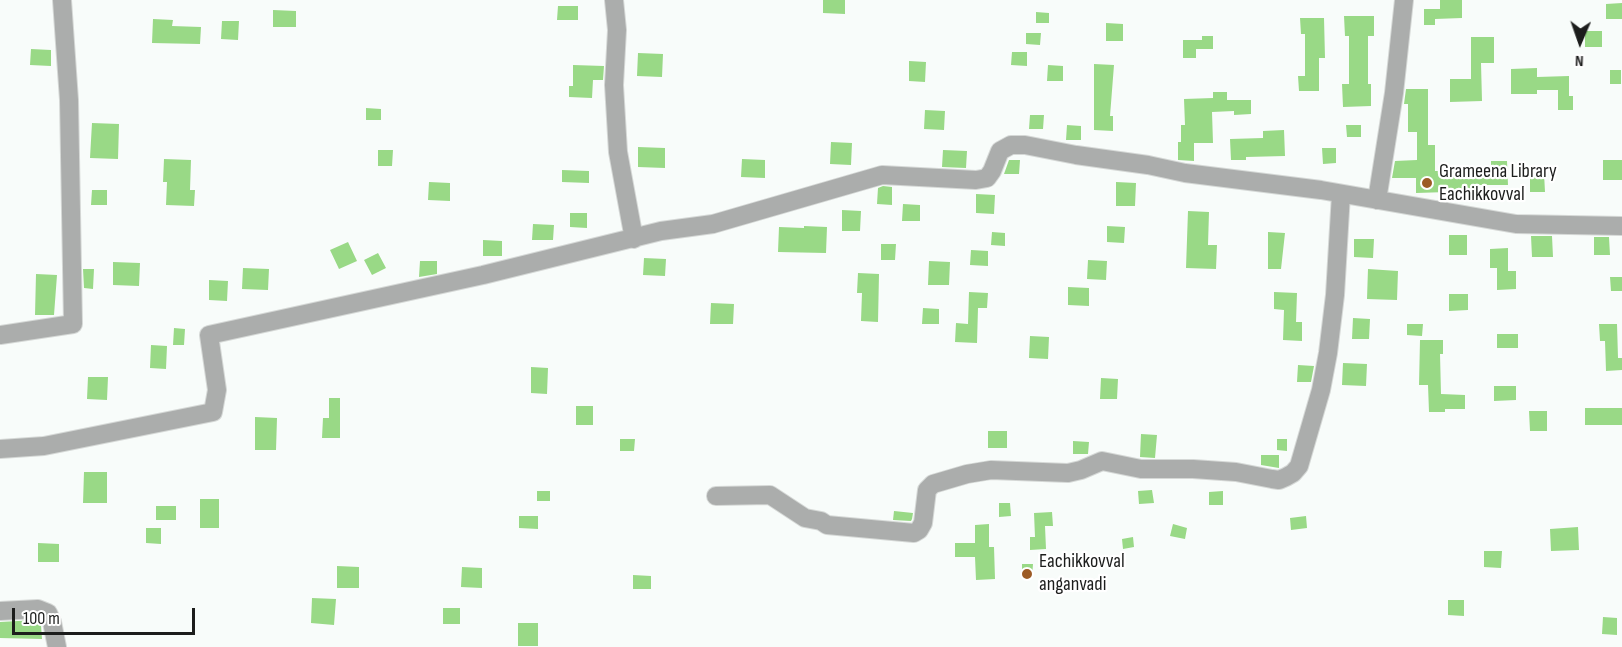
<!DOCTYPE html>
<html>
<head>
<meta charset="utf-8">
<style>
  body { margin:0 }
  #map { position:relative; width:1622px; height:647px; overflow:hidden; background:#f8fcfa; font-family:"Sofia Sans Condensed",sans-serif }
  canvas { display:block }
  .north { position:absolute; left:1550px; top:12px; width:60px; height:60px; -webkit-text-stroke:4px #fff; paint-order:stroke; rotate:182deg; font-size:16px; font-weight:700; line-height:24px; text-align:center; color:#1c1d1c }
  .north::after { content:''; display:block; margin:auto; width:21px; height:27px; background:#1c1d1c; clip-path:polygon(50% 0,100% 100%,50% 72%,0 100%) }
  .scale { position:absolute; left:12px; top:608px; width:183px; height:27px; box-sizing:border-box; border:3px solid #1c1d1c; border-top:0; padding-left:8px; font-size:18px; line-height:21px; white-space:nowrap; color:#1c1d1c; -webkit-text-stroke:4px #fff; paint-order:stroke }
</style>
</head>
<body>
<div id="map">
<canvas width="1622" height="647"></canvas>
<div class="north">N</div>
<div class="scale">100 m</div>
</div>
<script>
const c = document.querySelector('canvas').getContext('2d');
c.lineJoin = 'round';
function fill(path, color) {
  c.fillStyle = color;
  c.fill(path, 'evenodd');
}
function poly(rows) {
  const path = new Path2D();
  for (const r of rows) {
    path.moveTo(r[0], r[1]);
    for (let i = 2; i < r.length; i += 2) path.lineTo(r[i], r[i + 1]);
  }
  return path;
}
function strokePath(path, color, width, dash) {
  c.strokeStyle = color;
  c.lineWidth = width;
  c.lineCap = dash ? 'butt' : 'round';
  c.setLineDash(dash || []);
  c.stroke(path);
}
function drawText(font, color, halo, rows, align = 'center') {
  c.font = font + ' "Sofia Sans Condensed",sans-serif';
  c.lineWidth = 4.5;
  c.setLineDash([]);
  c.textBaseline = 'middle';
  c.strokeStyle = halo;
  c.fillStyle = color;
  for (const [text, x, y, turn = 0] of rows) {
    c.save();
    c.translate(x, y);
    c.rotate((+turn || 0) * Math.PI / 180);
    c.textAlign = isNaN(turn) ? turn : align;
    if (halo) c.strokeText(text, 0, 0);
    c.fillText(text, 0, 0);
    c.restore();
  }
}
fill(poly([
  [823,0,845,0,845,14,823,13],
  [1440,0,1462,0,1462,18,1435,19,1435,25,1424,25,1424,9,1440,9],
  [1622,3,1622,19,1606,19,1606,4],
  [558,6,578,6,578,20,557,20],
  [273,10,296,11,296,27,273,27],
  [1036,12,1049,13,1049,23,1036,23],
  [1344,16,1374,16,1374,36,1368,36,1368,84,1371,84,1371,106,1343,107,1342,84,1349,84,1349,36,1345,36],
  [1300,18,1324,18,1325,58,1319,58,1319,91,1299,91,1298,76,1305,76,1305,34,1301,34],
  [153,19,173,20,172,26,201,27,200,44,152,43],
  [222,21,239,21,238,40,221,39],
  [1106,23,1123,24,1123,41,1106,41],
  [1585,31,1602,31,1602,47,1585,47],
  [1026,33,1041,33,1040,45,1026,44],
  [1202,36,1213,36,1213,49,1196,49,1196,58,1183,58,1183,40,1202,40],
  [1471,37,1494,37,1494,63,1481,63,1482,101,1450,102,1450,79,1471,79],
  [31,49,51,50,51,66,30,65],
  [1012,52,1027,52,1027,66,1011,65],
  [638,53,663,54,662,77,637,76],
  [909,61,926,62,925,82,909,81],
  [1094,64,1114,65,1110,116,1113,116,1113,131,1094,130],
  [573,65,604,66,603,80,593,80,592,98,569,97,569,86,573,86],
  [1048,65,1063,66,1063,81,1047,81],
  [1537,68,1537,77,1569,76,1569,96,1573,96,1573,110,1558,110,1558,90,1537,90,1537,94,1511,94,1511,69],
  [1610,70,1621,70,1621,84,1610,84],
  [1406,89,1428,89,1428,145,1435,145,1435,171,1491,171,1491,161,1507,161,1508,185,1479,185,1479,191,1416,193,1416,178,1392,178,1395,161,1417,160,1417,132,1408,132,1408,104,1404,104],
  [1213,92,1227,92,1227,100,1251,100,1251,114,1234,115,1234,111,1212,112,1213,143,1194,143,1194,161,1178,160,1178,142,1181,142,1181,125,1185,125,1184,99,1213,98],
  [366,108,381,109,381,120,366,120],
  [925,110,945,111,944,130,924,129],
  [1030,115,1044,115,1043,129,1029,129],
  [92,123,119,124,118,159,90,158],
  [1067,125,1081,126,1081,140,1066,140],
  [1346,125,1361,125,1361,137,1347,137],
  [1284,130,1285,156,1246,157,1246,160,1231,160,1230,139,1263,138,1263,131],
  [831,142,852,143,851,165,830,164],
  [638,147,665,148,665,168,638,167],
  [1322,148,1336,148,1336,163,1323,164],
  [378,150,393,150,392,166,378,166],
  [943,150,967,151,966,168,942,167],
  [164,159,191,160,190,190,195,190,194,206,166,205,167,182,163,182],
  [742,159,765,160,765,178,741,177],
  [1009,160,1020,160,1019,174,1004,174],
  [1603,160,1622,160,1622,180,1603,180],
  [562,170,589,171,589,183,562,182],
  [1530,173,1544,173,1545,192,1530,192],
  [429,182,450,183,450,201,428,200],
  [1116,182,1136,183,1135,206,1116,206],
  [883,186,892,187,892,205,877,204,878,188],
  [92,190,107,190,107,205,91,205],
  [976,194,995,195,994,214,976,213],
  [903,204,920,205,920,221,902,221],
  [842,210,861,211,860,231,842,231],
  [1188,211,1209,212,1208,245,1217,245,1216,269,1186,268],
  [570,213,587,213,587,228,570,227],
  [533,224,554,225,553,240,532,240],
  [804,226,827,227,826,253,778,252,779,227,804,228],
  [1107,226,1125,227,1124,243,1107,242],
  [992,232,1005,233,1005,246,991,245],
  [1268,232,1285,233,1281,269,1268,269],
  [1449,235,1467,235,1467,255,1449,255],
  [1531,236,1552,236,1553,257,1532,257],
  [1594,237,1609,237,1610,255,1594,255],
  [1354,239,1374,239,1373,258,1354,257],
  [483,240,502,241,502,256,483,256],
  [348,242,357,261,339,269,330,250],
  [881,244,896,244,895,260,881,260],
  [1508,248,1508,271,1516,271,1516,289,1497,290,1497,268,1490,268,1490,249],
  [971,250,988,251,988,266,970,265],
  [378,253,386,268,372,275,364,260],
  [644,258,666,259,665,276,643,275],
  [1088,260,1107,261,1106,280,1087,279],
  [420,261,437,261,437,274,419,277],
  [929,261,950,262,949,285,928,285],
  [113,262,140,263,139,286,113,285],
  [243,268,269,269,268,290,242,289],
  [83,269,94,269,93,289,84,288],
  [1368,269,1398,271,1397,300,1367,299],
  [858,273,879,274,878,322,861,321,862,293,857,293],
  [36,274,57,275,54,315,35,315],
  [1610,277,1622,277,1622,291,1611,291],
  [209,280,228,281,227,301,209,300],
  [1068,287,1089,288,1089,306,1068,305],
  [969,292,988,293,987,308,978,308,977,343,955,342,956,323,968,324],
  [1274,292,1297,293,1296,322,1302,322,1302,341,1283,340,1284,310,1274,309],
  [1449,294,1468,294,1468,310,1449,311],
  [711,303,734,304,733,324,710,324],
  [923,308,939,309,939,324,922,324],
  [1353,318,1370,319,1369,339,1352,339],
  [1407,324,1423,324,1422,336,1407,335],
  [1599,324,1617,324,1618,358,1622,358,1622,370,1606,371,1605,341,1600,341],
  [174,328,185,329,184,345,173,345],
  [1497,334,1518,334,1518,348,1497,348],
  [1030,336,1049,337,1048,359,1029,358],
  [1420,340,1443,340,1443,354,1440,354,1441,394,1465,395,1465,409,1445,409,1445,412,1429,412,1428,385,1419,385],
  [151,345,167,346,166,369,150,368],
  [1343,363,1367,364,1366,386,1342,385],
  [1298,365,1314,366,1311,382,1297,382],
  [531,367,548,368,547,394,531,393],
  [88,377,108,377,107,400,87,399],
  [1101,378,1118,379,1117,399,1100,399],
  [1494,386,1516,386,1516,400,1494,401],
  [329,398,340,398,340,438,322,438,323,418,329,418],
  [576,406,593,406,593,425,576,425],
  [1585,408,1622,408,1622,425,1585,425],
  [1529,411,1547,411,1547,431,1530,431],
  [255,417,277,418,276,450,255,450],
  [988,431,1007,431,1007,448,988,448],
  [1141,434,1157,435,1155,458,1140,457],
  [620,439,635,439,634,451,620,451],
  [1277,439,1287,439,1287,451,1277,450],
  [1073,441,1089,442,1088,454,1073,454],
  [1261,455,1279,455,1279,468,1261,465],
  [84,472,107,472,107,503,83,503],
  [1152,490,1154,503,1139,504,1138,491],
  [537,491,550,491,550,501,537,501],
  [1223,491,1223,505,1209,505,1209,492],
  [200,499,219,499,219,528,200,528],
  [999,503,1010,503,1011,516,999,517],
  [156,506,176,506,176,520,156,520],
  [894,511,913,513,912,519,911,521,893,520],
  [1052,512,1053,526,1045,526,1046,549,1030,550,1030,537,1035,537,1034,513],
  [519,516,538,516,538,529,519,528],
  [1306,516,1307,528,1291,530,1290,518],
  [989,524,989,547,994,547,995,579,976,580,975,557,955,557,955,543,975,543,975,525],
  [1173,524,1187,528,1185,539,1170,536],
  [1578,527,1579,550,1551,551,1550,529],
  [146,528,161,528,161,544,146,543],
  [1133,537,1134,547,1123,549,1122,539],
  [38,543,59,544,59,562,38,562],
  [1484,551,1502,551,1501,568,1484,567],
  [1022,564,1033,564,1032,578,1022,577],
  [337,566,359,567,359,588,337,588],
  [462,567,482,568,482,588,461,587],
  [633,575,651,576,651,589,633,589],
  [312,598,336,599,334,625,311,623],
  [1448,600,1464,600,1464,616,1448,615],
  [443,608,460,608,460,624,443,624],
  [1603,617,1617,618,1617,635,1602,634],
  [36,620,41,625,42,639,0,638,0,622],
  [518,623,538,623,538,646,518,646]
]), '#99d986');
const minor = poly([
  [614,0,617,30,614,85,618,152,634,239],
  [1377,200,1394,93,1404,0],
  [0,335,73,324,69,100,62,0],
  [0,449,44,446,213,412,217,390,209,335,483,275,661,231,713,224,882,175,976,180,987,178,992,171,1000,151,1011,145,1025,145,1076,155,1148,165,1185,173,1321,190,1516,224,1622,226],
  [716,496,770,495,805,518,821,521,827,525,914,533,919,530,923,523,927,490,933,484,967,474,991,470,1068,473,1081,470,1102,461,1141,469,1193,469,1236,472,1272,479,1279,480,1286,477,1293,473,1299,466,1321,390,1328,353,1335,295,1341,194],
  [0,611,38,609,48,613,52,622,57,647]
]);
strokePath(minor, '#d5d8d6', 20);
strokePath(minor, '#abadac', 18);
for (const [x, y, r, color] of [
  [1427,183,6,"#9c5b26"],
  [1027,574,6,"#9c5b26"]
]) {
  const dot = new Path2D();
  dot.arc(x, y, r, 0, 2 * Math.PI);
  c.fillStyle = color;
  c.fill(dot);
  strokePath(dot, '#fff', 2);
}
drawText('20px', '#1c1d1c', '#fff', [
  ["Grameena Library",1439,172],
  ["Eachikkovval",1439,195],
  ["Eachikkovval",1039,562],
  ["anganvadi",1039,585]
], 'left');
</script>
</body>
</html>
